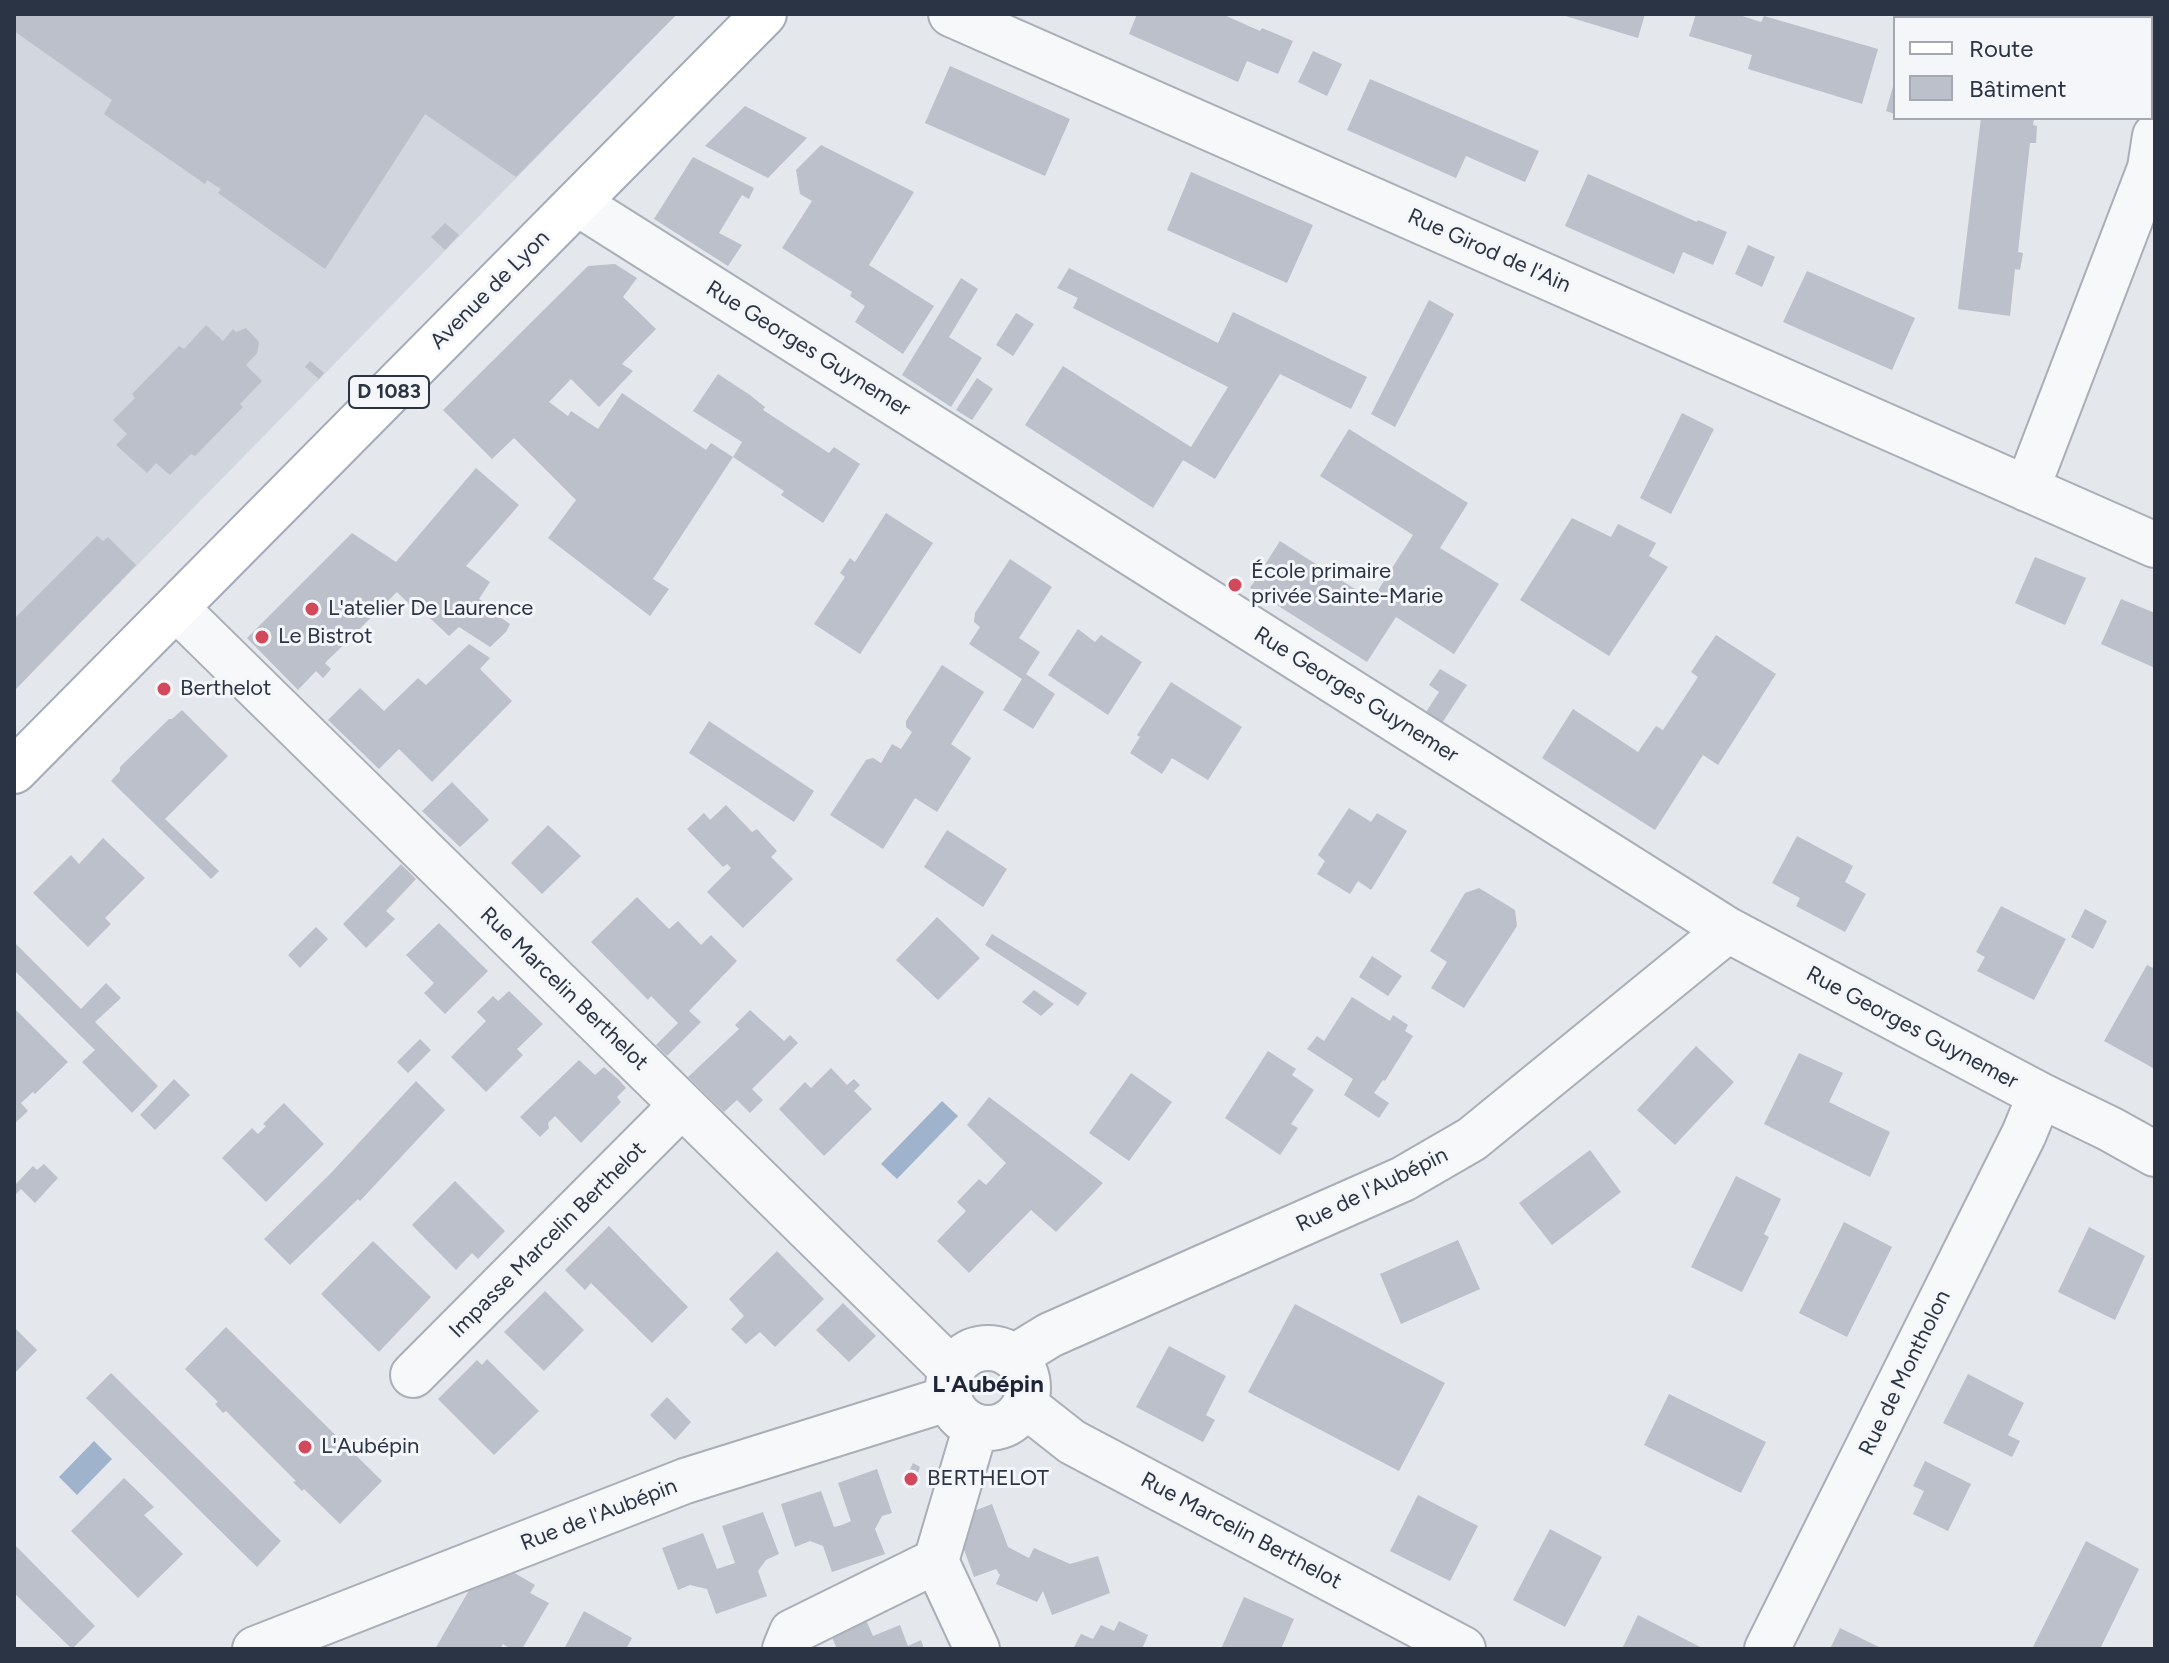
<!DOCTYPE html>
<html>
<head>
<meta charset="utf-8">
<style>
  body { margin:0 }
  #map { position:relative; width:2169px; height:1663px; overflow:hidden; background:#e4e7ec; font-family:Figtree,sans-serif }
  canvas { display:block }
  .frame { position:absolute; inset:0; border:16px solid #2b3445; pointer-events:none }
  .legend { position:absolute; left:1893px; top:16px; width:260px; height:104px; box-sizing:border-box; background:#f4f6f9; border:2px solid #a4a8b1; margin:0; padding:10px 14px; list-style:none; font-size:24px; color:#2b3445 }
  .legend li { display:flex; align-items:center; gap:16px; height:40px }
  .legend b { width:40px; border:2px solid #a4a8b1 }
</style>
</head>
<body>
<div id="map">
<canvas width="2169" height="1663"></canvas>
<div class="frame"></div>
<ul class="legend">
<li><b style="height:10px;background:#fff"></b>Route</li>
<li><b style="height:22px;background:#bbc0ca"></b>Bâtiment</li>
</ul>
</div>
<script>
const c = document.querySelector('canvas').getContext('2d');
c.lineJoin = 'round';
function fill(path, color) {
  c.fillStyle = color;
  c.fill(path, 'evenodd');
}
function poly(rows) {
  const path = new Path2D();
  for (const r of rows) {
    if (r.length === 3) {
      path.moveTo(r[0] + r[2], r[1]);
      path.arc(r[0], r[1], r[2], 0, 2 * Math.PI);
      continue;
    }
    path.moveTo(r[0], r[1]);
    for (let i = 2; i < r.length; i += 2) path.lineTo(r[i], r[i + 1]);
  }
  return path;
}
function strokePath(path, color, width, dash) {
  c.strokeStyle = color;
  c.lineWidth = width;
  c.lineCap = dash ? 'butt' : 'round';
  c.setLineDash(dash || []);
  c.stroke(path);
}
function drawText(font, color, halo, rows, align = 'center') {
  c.font = font + ' Figtree,sans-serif';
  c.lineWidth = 6;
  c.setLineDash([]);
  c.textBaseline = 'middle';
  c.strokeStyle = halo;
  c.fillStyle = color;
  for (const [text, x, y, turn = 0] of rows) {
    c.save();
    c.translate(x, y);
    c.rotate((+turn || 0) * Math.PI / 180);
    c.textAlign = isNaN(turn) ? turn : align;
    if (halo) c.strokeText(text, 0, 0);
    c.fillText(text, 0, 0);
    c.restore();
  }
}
fill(poly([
  [14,14,677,14,14,691]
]), '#d2d6de');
fill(poly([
  [942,1101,958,1116,897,1179,881,1164],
  [94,1441,112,1459,77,1495,59,1477]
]), '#9fb4cc');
fill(poly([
  [14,14,677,14,516,177,425,114,325,269,218,193,221,189,207,180,205,184,104,114,112,100,14,31],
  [1137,14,1222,14,1260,31,1262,28,1293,41,1278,74,1247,61,1238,82,1129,34],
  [1559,14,1645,14,1638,38],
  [1696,14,1736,14,1761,22,1764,16,1878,49,1862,104,1748,69,1752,55,1689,36],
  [1313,51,1342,64,1327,96,1298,82],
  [950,66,1070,119,1045,176,925,123],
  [1370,79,1539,151,1525,182,1466,156,1456,178,1347,130],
  [1894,83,1895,83,1895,114,1886,111],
  [745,106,807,138,768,178,705,146],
  [1981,118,2034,118,2033,125,2037,126,2036,143,2030,143,2018,252,2023,253,2020,270,2015,269,2010,316,1958,309],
  [821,145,914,192,869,265,934,306,903,354,855,322,865,306,850,296,852,292,782,248,812,201,800,194,796,170],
  [693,157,754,188,749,199,742,195,719,233,742,245,728,266,654,219],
  [1191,172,1313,225,1287,283,1167,230],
  [1588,174,1697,222,1698,220,1727,232,1713,265,1683,252,1674,274,1565,226],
  [445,223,459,235,445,250,431,237],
  [1748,245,1775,257,1762,287,1735,274],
  [615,264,637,278,623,297,656,329,622,364,633,371,599,407,571,379,549,402,568,416,571,411,598,429,622,393,706,450,711,443,733,457,653,579,669,589,650,616,548,538,576,500,514,438,492,459,443,410,588,266],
  [1069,268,1218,343,1233,312,1367,377,1351,409,1280,374,1215,479,1183,460,1153,508,1025,425,1063,366,1191,447,1228,387,1073,308,1078,298,1057,288],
  [1807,271,1915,318,1892,370,1783,322],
  [961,278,978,289,949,337,982,358,951,407,902,375],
  [1429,300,1454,314,1395,427,1371,414],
  [1016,313,1034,324,1013,356,996,345],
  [206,325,223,341,233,329,236,332,246,328,259,342,257,353,246,365,262,381,240,404,243,407,195,456,191,454,170,475,156,463,147,473,116,445,127,434,113,420,135,398,132,394,179,346,184,349],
  [310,361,324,373,319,379,305,367],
  [718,374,750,395,765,407,763,410,829,453,834,447,860,464,823,523,781,495,784,491,733,457,742,442,693,411],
  [977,378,993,389,972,420,956,410],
  [1682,413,1714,429,1671,514,1640,498],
  [1349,429,1468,503,1440,548,1499,584,1454,654,1396,617,1367,662,1250,588,1280,541,1372,600,1413,535,1320,476],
  [476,468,519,505,466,566,490,582,479,599,502,614,500,617,510,624,506,632,490,647,459,627,449,636,416,605,413,608,397,592,325,663,331,669,323,678,316,671,298,690,247,638,352,533,396,562],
  [886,513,933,543,860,654,814,624,845,577,840,573,850,558,855,562],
  [1572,518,1611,537,1618,524,1656,543,1649,556,1668,567,1609,656,1520,600],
  [97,536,103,541,108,537,136,565,14,691,14,619],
  [2035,557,2086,578,2065,625,2015,603],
  [1010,559,1052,587,1019,638,1040,652,1026,674,1055,694,1033,729,1003,710,1022,679,969,644,980,627,974,622,975,613],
  [2121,599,2155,613,2155,668,2101,644],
  [1078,629,1095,642,1101,635,1142,662,1108,715,1048,675],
  [1716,635,1776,674,1718,765,1703,755,1655,830,1542,758,1573,709,1638,752,1656,726,1663,730,1698,677,1691,672],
  [469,644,490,658,480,669,512,701,432,782,399,749,379,769,328,720,360,688,384,711,418,678,426,685],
  [942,665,984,692,951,744,971,758,937,812,915,798,883,849,830,815,866,760,873,758,881,763,892,744,901,749,912,732,906,727,906,721],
  [1440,669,1467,685,1442,723,1426,712,1439,692,1429,685],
  [1171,682,1242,727,1208,780,1172,758,1162,774,1130,753,1140,737,1137,735],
  [182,710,228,756,165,819,219,871,211,879,111,781,120,771,120,767,169,719,172,719],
  [709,721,814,791,794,822,689,753],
  [452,782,489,820,460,847,422,811],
  [726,805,752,832,757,829,777,851,771,857,793,879,743,928,707,892,731,868,727,864,723,867,687,829,704,813,710,820],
  [1349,808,1371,822,1377,813,1407,831,1371,890,1358,881,1350,894,1317,874,1325,861,1318,855],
  [548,825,581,856,542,894,511,863],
  [947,830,1007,869,983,907,924,867],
  [1797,836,1853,866,1845,882,1866,894,1845,932,1796,906,1800,898,1772,883],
  [103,838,145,878,105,918,111,924,88,947,33,893,71,855,79,864],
  [401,864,416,879,386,911,395,919,366,948,343,924],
  [1479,888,1515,910,1517,926,1464,1008,1431,988,1447,962,1430,951,1465,893],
  [637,897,669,929,678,921,701,945,711,935,737,961,689,1011,701,1022,667,1056,656,1045,678,1023,651,996,648,1000,591,942],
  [2001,906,2066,939,2034,1000,1977,971,1985,957,1976,952],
  [2085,909,2107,921,2093,949,2071,937],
  [937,917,980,958,938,1000,896,960],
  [439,923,488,971,445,1014,424,993,434,983,406,955],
  [316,927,328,939,300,968,288,955],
  [992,934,1087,993,1078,1006,985,945],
  [14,942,81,1009,106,983,121,998,95,1022,158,1086,132,1113,82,1062,95,1050,14,970],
  [1372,956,1402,976,1388,996,1359,977],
  [2147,965,2155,969,2155,1064,2153,1068,2104,1041],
  [1034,990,1054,1004,1041,1016,1022,1002],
  [509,991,543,1024,517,1049,523,1055,486,1092,451,1057,486,1021,477,1012,493,996,498,1001],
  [1352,997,1390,1021,1393,1015,1408,1025,1405,1031,1413,1036,1385,1081,1383,1080,1374,1093,1389,1103,1379,1118,1344,1095,1353,1079,1307,1049,1317,1036,1324,1041],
  [14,1008,68,1062,35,1094,33,1092,21,1103,28,1111,14,1124],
  [750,1010,784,1041,790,1035,798,1043,752,1089,763,1100,750,1113,737,1100,724,1112,688,1077,739,1029,735,1025],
  [420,1039,431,1050,408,1073,397,1062],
  [1696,1046,1734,1082,1675,1145,1637,1110],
  [1268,1051,1296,1069,1292,1075,1314,1090,1291,1124,1298,1128,1280,1155,1225,1118],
  [1799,1053,1843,1073,1829,1102,1890,1132,1870,1177,1764,1124],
  [579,1060,595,1075,604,1067,618,1079,626,1088,617,1097,621,1102,581,1143,555,1116,548,1123,549,1128,540,1137,520,1117],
  [831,1068,847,1085,854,1079,860,1085,854,1091,872,1109,824,1156,779,1109,805,1082,811,1088],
  [1131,1073,1172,1102,1129,1161,1089,1133],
  [174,1079,190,1095,155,1130,140,1115],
  [416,1081,445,1110,360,1201,358,1199,290,1265,264,1239,331,1173],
  [989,1097,1103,1183,1056,1232,1031,1210,969,1273,937,1241,966,1211,957,1202,979,1179,986,1185,1006,1163,967,1125],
  [284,1103,324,1144,266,1202,222,1158,252,1128,258,1134,266,1126,263,1124],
  [1590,1150,1621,1192,1552,1245,1519,1203],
  [44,1164,58,1178,35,1203,21,1189,14,1196,14,1181,16,1184,33,1166,37,1170],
  [1736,1176,1781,1199,1764,1234,1769,1237,1742,1292,1691,1267],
  [455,1181,505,1231,478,1259,472,1253,456,1270,412,1225],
  [1844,1222,1892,1247,1847,1337,1799,1313],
  [609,1226,688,1307,652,1343,591,1283,585,1290,565,1270],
  [2089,1227,2145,1256,2115,1320,2058,1292],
  [1458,1240,1480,1289,1401,1324,1380,1274],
  [373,1241,431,1297,379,1352,321,1294],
  [777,1251,824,1299,775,1347,760,1332,746,1344,731,1329,744,1316,729,1299],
  [545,1291,584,1330,544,1371,504,1332],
  [843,1303,876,1336,849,1362,816,1330],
  [1295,1304,1445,1383,1399,1471,1248,1392],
  [14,1327,37,1350,14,1374],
  [226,1327,382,1481,340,1524,304,1489,302,1491,293,1482,296,1481,226,1411,223,1413,215,1404,218,1402,185,1369],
  [1169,1346,1226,1376,1206,1415,1215,1420,1203,1442,1136,1407],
  [487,1359,539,1411,494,1455,438,1399,477,1360,482,1365],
  [111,1373,281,1541,257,1567,86,1398],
  [1968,1374,2024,1403,2008,1435,2020,1441,2012,1457,1943,1423],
  [1669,1394,1766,1442,1741,1493,1644,1445],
  [667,1397,691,1422,675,1440,650,1415],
  [1925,1461,1971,1484,1948,1531,1913,1514,1924,1491,1913,1486],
  [913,1463,920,1467,918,1473,920,1475,913,1489,903,1484],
  [877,1469,892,1513,882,1516,875,1529,885,1554,832,1572,823,1546,810,1541,795,1547,781,1504,821,1491,834,1527,842,1525,851,1521,838,1483],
  [124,1478,154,1507,144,1515,183,1554,138,1598,71,1531],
  [1418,1495,1478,1526,1450,1581,1390,1551],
  [992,1504,1008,1547,1029,1558,1034,1548,1070,1564,1098,1556,1110,1593,1052,1615,1043,1591,1037,1602,996,1584,1000,1575,996,1569,974,1577,955,1525,966,1514],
  [763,1512,779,1554,766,1560,758,1571,767,1596,716,1614,707,1589,690,1585,678,1590,662,1548,703,1533,717,1569,735,1563,722,1526],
  [1550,1529,1602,1557,1565,1627,1513,1600],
  [2086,1541,2139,1569,2100,1649,2032,1649],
  [14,1544,95,1626,72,1649,14,1593],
  [511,1571,535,1585,530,1593,549,1603,522,1649,511,1649,503,1644,500,1649,435,1649,471,1587],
  [1244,1597,1294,1619,1281,1649,1221,1649],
  [584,1611,632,1638,626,1649,564,1649],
  [1638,1615,1704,1649,1622,1649],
  [866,1620,873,1636,900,1625,908,1646,921,1640,924,1649,837,1649,831,1635],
  [1119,1621,1148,1635,1142,1649,1073,1649,1081,1634,1093,1639,1101,1625,1114,1631],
  [1840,1628,1883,1649,1830,1649]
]), '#bbc0ca');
const minor = poly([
  [951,14,2155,545],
  [1939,14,1953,18],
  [2151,33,2155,33],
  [577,203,1728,930,2040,1095,2110,1129,2155,1154],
  [2027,489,2150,168,2155,136],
  [176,608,952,1370],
  [988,1388,40],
  [1014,1357,1050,1335,1403,1179,1472,1139,1728,930],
  [413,1375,682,1105],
  [1025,1405,1072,1442,1463,1649],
  [976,1426,936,1561,977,1649],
  [255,1649,685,1481,950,1398],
  [785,1649,792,1632,936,1561],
  [1767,1649,2024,1134,2040,1095]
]);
const major = poly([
  [14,771,764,14]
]);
strokePath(minor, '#a9aeb7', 48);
strokePath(major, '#a3abb8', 48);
strokePath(minor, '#f7f8fa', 44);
strokePath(major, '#fff', 44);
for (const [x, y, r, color] of [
  [1235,585,8,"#d1495b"],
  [312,609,8,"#d1495b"],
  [262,637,8,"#d1495b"],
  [164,689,8,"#d1495b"],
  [305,1447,8,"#d1495b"],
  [911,1479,8,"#d1495b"]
]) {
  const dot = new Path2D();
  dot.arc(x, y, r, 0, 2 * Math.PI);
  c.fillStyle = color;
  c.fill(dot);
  strokePath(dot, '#f4f6f9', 3);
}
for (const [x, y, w] of [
  [389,392,80]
]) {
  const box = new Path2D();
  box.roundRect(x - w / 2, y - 16, w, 32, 6);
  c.fillStyle = '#f4f6f9';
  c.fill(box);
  strokePath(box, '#2b3445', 2);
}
drawText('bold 20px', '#2b3445', null, [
  ["D 1083",389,392]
]);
drawText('22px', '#2b3445', '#f4f6f9', [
  ["Rue Girod de l'Ain",1489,251,24],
  ["Avenue de Lyon",490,290,-45],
  ["Rue Georges Guynemer",808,349,32],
  ["Rue Georges Guynemer",1356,695,32],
  ["Rue Marcelin Berthelot",564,989,44],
  ["Rue Georges Guynemer",1912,1028,28],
  ["Rue de l'Aubépin",1372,1190,-26],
  ["Impasse Marcelin Berthelot",548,1240,-45],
  ["Rue de Montholon",1905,1373,-64],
  ["Rue de l'Aubépin",599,1515,-21],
  ["Rue Marcelin Berthelot",1241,1531,28]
]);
drawText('22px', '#2b3445', '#f4f6f9', [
  ["École primaire",1251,572],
  ["privée Sainte-Marie",1251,597],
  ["L'atelier De Laurence",328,609],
  ["Le Bistrot",278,637],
  ["Berthelot",180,689],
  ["L'Aubépin",321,1447],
  ["BERTHELOT",927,1479]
], 'left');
drawText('bold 24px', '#1d2536', '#f4f6f9', [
  ["L'Aubépin",988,1385]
]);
</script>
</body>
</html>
